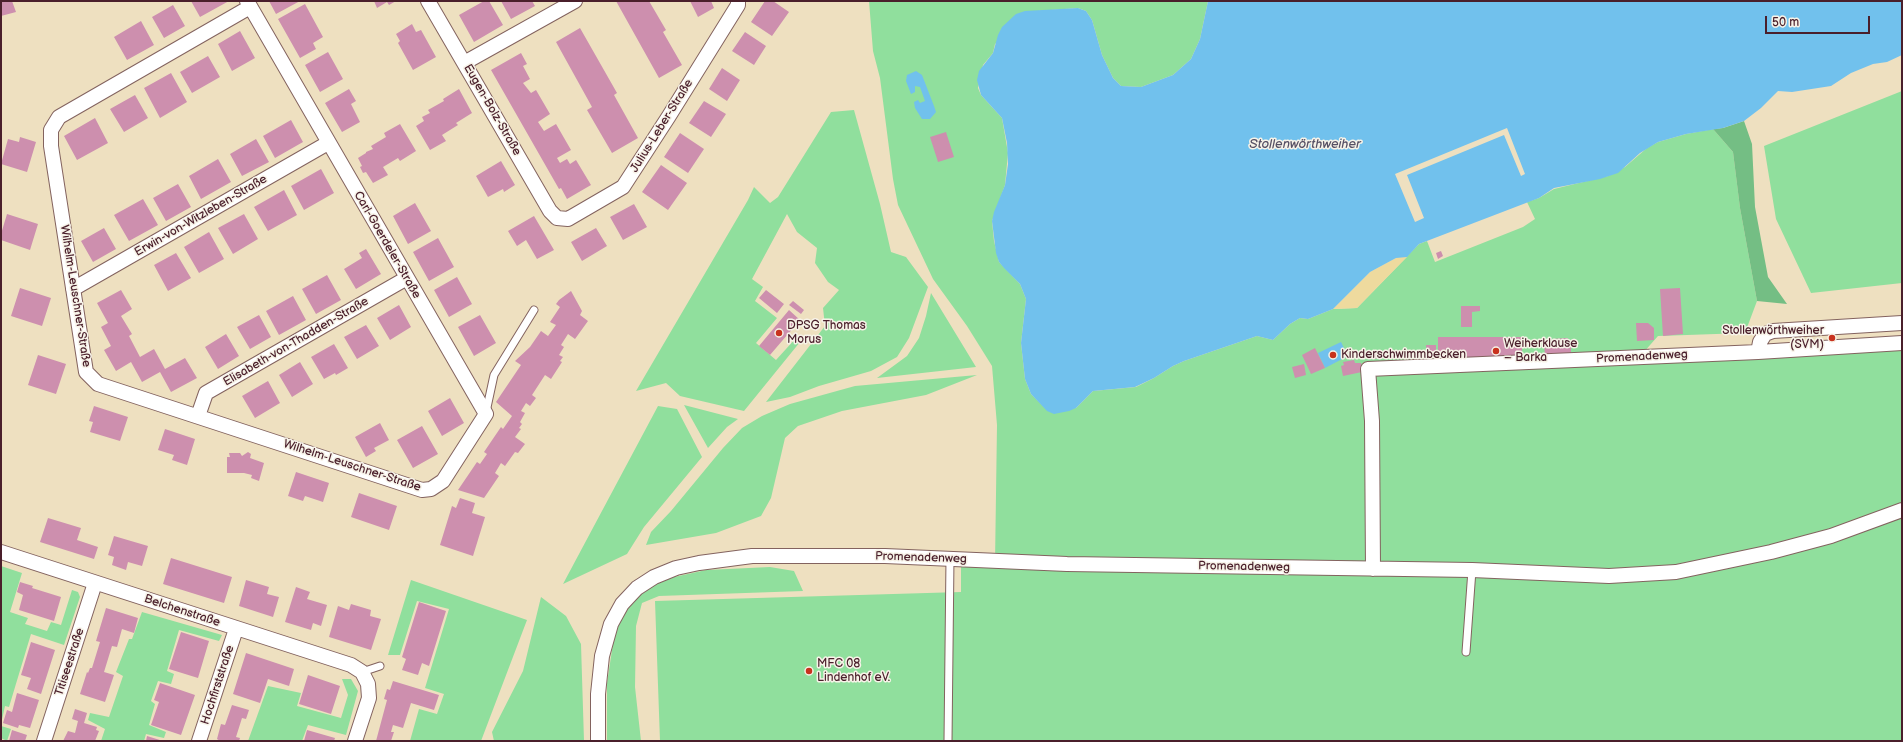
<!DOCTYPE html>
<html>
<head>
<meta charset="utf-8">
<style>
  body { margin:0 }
  #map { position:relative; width:1903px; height:742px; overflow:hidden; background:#eee0c0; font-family:"Balsamiq Sans",sans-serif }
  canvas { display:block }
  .frame { position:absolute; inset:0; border:2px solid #4a1f2b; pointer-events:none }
  .scale { position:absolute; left:1765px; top:16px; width:105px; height:18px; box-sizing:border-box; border:2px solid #4a1f2b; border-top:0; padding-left:5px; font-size:12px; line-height:14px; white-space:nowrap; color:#4a1f2b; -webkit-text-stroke:3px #f7f3e8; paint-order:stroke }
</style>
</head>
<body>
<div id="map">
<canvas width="1903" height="742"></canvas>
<div class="frame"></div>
<div class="scale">50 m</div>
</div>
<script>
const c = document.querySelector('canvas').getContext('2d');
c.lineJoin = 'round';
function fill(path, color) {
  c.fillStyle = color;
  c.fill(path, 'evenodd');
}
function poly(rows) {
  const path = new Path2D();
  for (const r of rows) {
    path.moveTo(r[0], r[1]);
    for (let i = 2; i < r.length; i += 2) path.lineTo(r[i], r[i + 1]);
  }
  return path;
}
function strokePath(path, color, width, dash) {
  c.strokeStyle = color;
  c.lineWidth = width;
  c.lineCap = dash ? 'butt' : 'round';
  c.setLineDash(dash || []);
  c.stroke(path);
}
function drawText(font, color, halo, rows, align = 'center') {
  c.font = font + ' "Balsamiq Sans",sans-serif';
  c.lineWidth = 3;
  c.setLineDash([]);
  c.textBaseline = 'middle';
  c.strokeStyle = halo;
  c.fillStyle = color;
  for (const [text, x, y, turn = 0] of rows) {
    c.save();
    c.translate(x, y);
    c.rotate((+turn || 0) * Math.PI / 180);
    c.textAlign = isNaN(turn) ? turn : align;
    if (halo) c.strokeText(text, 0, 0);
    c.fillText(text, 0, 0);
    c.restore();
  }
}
fill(poly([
  [869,1,1208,1,1200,39,1191,59,1173,75,1141,87,1121,86,1113,78,1102,55,1092,20,1086,11,1078,8,1038,11,995,44,993,53,983,65,978,88,981,95,1002,118,1008,153,1005,185,992,221,994,241,999,262,1020,284,1026,299,1021,343,1025,379,1031,394,1047,410,1076,408,1093,391,1136,387,1154,378,1173,366,1184,361,1257,336,1273,340,1290,324,1300,318,1308,319,1333,309,1357,308,1419,244,1427,241,1435,262,1523,227,1535,219,1527,202,1539,198,1554,189,1608,176,1625,167,1647,148,1658,142,1686,134,1713,129,1733,152,1740,208,1757,301,1745,333,1658,336,1643,353,1362,363,1362,372,1902,347,1902,741,660,741,655,601,961,592,961,563,995,563,997,425,992,366,967,326,933,279,898,205,893,179,880,78,873,51],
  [1902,91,1902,283,1811,293,1776,219,1764,146],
  [854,110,880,204,891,252,906,257,928,287,909,338,897,357,871,371,819,386,790,397,766,402,825,326,823,308,839,290,828,282,815,263,817,248,797,232,787,214,752,279,763,287,755,301,777,318,756,343,776,360,796,338,800,342,744,411,680,396,666,383,636,391,748,200,754,187,770,203,778,197,831,112],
  [931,293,976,367,877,378,907,356,919,338,926,316],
  [977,375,926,395,842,411,798,426,785,438,771,498,761,516,716,533,646,545,651,532,671,511,723,448,742,428,762,416,790,404,855,386],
  [684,405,738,419,727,427,708,448],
  [658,406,677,409,702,457,644,527,627,554,563,584],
  [1,566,22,573,10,612,28,618,25,624,47,631,51,622,61,625,72,590,78,592,80,597,64,645,31,634,9,707,5,706,1,724],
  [770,567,794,571,803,591,659,596,642,603,636,626,635,687,641,741,607,741,607,683,614,637,623,609,656,581,706,570],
  [411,580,527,620,481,741,410,741,419,709,437,714,444,694,425,688,449,609,417,601,400,655,388,655],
  [541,597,566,616,581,644,584,741,494,741,492,732,523,671],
  [142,612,222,635,219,641,179,630,167,671,174,674,171,684,158,681,151,701,155,704,149,725,166,732,164,738,146,734,144,741,101,741,105,729,88,720,90,713,109,717,123,676,116,672,129,639,132,639],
  [342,679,351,679,358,691,346,735,308,725,302,741,248,741,268,686,301,693,297,706,341,718,348,695],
  [1,726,11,729,7,741,1,738]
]), '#90df9d');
fill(poly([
  [1744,121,1752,144,1755,207,1768,277,1787,304,1757,301,1740,208,1733,152,1713,129,1723,128]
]), '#74be84');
fill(poly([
  [1402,256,1407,257,1357,308,1333,309,1370,272,1396,258]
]), '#eeda9e');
fill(poly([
  [1208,1,1902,1,1902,55,1887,62,1873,64,1851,73,1831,86,1792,92,1778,91,1761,108,1744,121,1723,128,1686,134,1658,142,1640,153,1618,173,1600,179,1554,188,1539,198,1419,244,1407,257,1396,258,1370,272,1333,309,1308,319,1300,318,1290,324,1273,340,1257,336,1184,361,1173,366,1154,378,1135,387,1093,391,1076,408,1069,411,1054,414,1047,411,1031,394,1025,379,1021,343,1026,299,1020,284,1004,268,999,262,996,253,992,221,994,212,1005,185,1008,164,1007,143,1002,118,981,95,977,80,979,71,993,53,998,35,1002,27,1016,14,1025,11,1078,8,1086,11,1092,20,1102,55,1113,78,1121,86,1141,87,1173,75,1191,59,1200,39],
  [916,71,922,75,934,106,936,112,930,119,922,119,915,108,914,102,918,100,920,103,925,101,920,87,915,86,915,92,911,94,906,81,907,75],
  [1341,342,1348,356,1325,368,1318,353]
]), '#71c1ed');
fill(poly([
  [1507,128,1525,174,1521,176,1504,135,1407,175,1424,218,1415,222,1395,174]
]), '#eee0c0');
fill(poly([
  [1,1,12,1,16,12,1,16],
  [191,1,229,1,200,17],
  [269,1,300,1,276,14],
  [374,1,396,1,389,5,387,2,377,8],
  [484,1,489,1,503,25,474,42,459,15],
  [501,1,532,1,535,6,511,19],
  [616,1,649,1,666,30,663,32,682,65,659,78],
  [690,1,711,1,714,8,698,17],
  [765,1,773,1,789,12,772,36,751,22],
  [305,4,323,37,313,43,316,49,300,58,278,19],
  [173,5,185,26,164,38,152,17],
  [141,21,154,45,127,60,114,37],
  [412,24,416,32,421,30,436,57,413,70,398,43,400,41,396,34],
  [580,28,617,93,614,95,638,138,612,153,587,110,592,107,556,42],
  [240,31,255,58,232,71,218,44],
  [745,32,766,46,754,65,732,51],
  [328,52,343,79,320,92,305,65],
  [521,53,527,64,523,66,530,79,523,83,531,93,536,90,550,114,538,122,544,131,556,124,571,150,557,158,560,163,567,159,570,164,576,160,591,185,567,199,561,188,559,189,491,70],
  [208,56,220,77,192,93,180,72],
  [722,68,740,80,727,101,709,89],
  [171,73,187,102,160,118,144,88],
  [349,89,356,101,351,104,360,122,342,132,325,103],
  [459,89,472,113,456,123,458,125,442,135,446,141,430,150,416,126,424,121,422,117,430,113,428,110,444,101,443,99],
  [135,95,148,118,124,132,110,109],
  [704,101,726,114,711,137,689,123],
  [95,118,108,143,77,160,64,136],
  [291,120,303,142,275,158,263,136],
  [400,124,416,151,400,161,398,158,383,167,388,175,373,183,366,172,363,173,360,167,362,166,358,158,366,153,366,152,373,149,371,146,386,137,384,133],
  [946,132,954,157,938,162,930,137],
  [680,133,704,149,688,173,664,157],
  [20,137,36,142,27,172,1,164,8,139,19,142],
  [256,139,269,162,242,176,230,154],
  [218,159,231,182,201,199,189,176],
  [501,161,515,185,504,192,503,189,488,197,476,176],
  [661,165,687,183,668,210,642,192],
  [321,169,334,193,304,210,291,186],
  [178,184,191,207,166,221,153,198],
  [284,190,297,215,268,231,254,207],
  [143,199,158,225,129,241,114,215],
  [415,203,431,231,408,244,393,216],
  [634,204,647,227,623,240,610,217],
  [7,214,38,224,30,250,1,240,1,234],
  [244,214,258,239,233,254,218,228],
  [534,216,554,250,537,259,526,240,517,246,508,231],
  [104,228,116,249,93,262,81,241],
  [596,228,607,246,582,261,571,242],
  [209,232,224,259,199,273,184,247],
  [438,238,454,267,429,281,413,252],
  [366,249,381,274,356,289,344,269,362,258,359,253],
  [1441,251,1443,256,1438,259,1436,253],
  [176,253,191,278,168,291,154,265],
  [327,275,341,300,316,314,302,289],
  [457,277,472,304,449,317,434,290],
  [20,288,51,298,42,326,11,316],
  [1680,288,1683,334,1663,336,1660,289],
  [121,290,132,309,121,316,132,334,129,336,140,357,154,349,165,369,185,358,197,378,171,392,160,372,142,382,131,362,116,371,104,350,111,346,101,327,108,323,97,303],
  [766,290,784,304,777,313,759,298],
  [571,291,582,311,580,315,588,321,575,339,568,334,561,345,564,347,559,355,563,357,560,361,562,362,551,379,545,375,532,395,536,398,530,406,526,403,521,411,525,413,520,422,522,424,519,428,521,429,515,437,525,444,518,453,515,452,505,466,501,463,495,473,499,476,484,498,458,490,477,462,480,464,487,454,484,452,501,427,503,429,512,416,496,402,521,365,515,361,530,347,541,331,548,336,556,325,550,322,560,307,556,304,559,300],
  [293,296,306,320,279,335,266,311],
  [793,301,804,310,801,314,789,305],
  [399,305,411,327,390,340,377,318],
  [1461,306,1480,306,1480,311,1472,312,1472,327,1461,327],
  [789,310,800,320,770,355,759,346],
  [259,315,271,337,250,349,237,327],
  [480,315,496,343,474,356,458,327],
  [1636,323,1648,323,1654,328,1654,340,1637,341],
  [366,325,379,346,357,359,344,337],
  [226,334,239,356,218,369,205,347],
  [1438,337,1522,337,1522,359,1438,359],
  [1568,338,1568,347,1571,347,1571,353,1545,356,1544,344,1553,344,1552,339],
  [334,344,348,368,336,375,335,373,324,379,311,357],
  [1426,345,1436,345,1436,355,1427,355],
  [1315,348,1325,368,1311,374,1302,355],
  [1383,353,1383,358,1370,359,1370,354],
  [38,355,66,364,56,394,28,385],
  [1354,360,1355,363,1361,363,1362,372,1343,376,1341,366,1344,365,1343,362],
  [300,362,313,384,292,397,279,375],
  [1304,364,1306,375,1295,378,1292,367],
  [268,381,280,403,255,418,242,396],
  [450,398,464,423,442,436,428,411],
  [94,406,128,417,120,441,90,432,93,422,89,421],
  [380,423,389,440,374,448,376,451,366,457,355,437],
  [422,426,438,454,413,468,397,440],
  [165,429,195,439,187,465,172,460,174,455,158,450],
  [248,452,251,454,250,458,264,463,259,481,251,478,252,475,244,473,227,473,227,457,230,457,229,453,240,453,242,456],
  [296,472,329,483,323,502,305,496,303,501,288,496],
  [359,493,397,506,389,530,351,517],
  [460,498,475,503,472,513,485,517,473,556,440,545,452,506,456,508],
  [48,518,81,528,77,540,98,547,94,559,40,542],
  [114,536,148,546,142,566,128,562,126,570,112,565,114,557,108,555],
  [171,558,232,577,224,603,163,584],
  [246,580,269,587,267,594,279,597,273,617,239,606],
  [20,582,33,586,32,588,61,597,54,621,19,610,23,595,17,592],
  [296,587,310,592,307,599,327,605,321,626,313,623,311,630,285,622],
  [419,602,446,611,429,666,422,663,418,675,402,670,406,659,402,657],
  [351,604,371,610,370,616,381,619,371,650,329,637,338,606,349,610],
  [106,608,138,618,134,633,122,629,117,647,112,646,104,672,114,675,105,702,80,694,87,672,88,673,90,668,92,668,100,642,96,641],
  [181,632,209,641,198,678,169,669],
  [31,642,55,650,41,694,27,689,31,678,21,675],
  [246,653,294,669,289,686,268,679,260,703,233,694],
  [308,675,340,686,331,714,299,704],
  [393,681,439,695,434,710,411,703,403,728,393,725,391,732,394,732,391,741,376,741,387,700,384,699,387,689,390,690],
  [160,683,195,695,181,735,151,725,159,702,154,700],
  [17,693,39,700,30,728,19,725,18,728,3,723,7,710,12,712],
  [232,705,249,710,246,719,242,718,236,737,240,738,239,741,220,741,217,739,221,724,225,725],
  [75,709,87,713,84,723,97,727,96,730,99,731,95,741,63,741,68,731,75,733,78,721,72,719],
  [12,730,27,735,25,741,9,741],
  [307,730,335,738,334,741,304,741],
  [147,736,163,741,146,741]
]), '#cd8fae');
const service = poly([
  [486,412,494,375,534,310],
  [1466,652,1472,570],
  [362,672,380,666],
  [948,741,950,558]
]);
const minor = poly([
  [247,1,486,414,443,481,431,489,422,490,98,384,86,372,51,146,51,130,59,117,250,7],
  [428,1,550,211,557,218,568,219,623,187,669,116,738,5,738,1],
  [464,63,575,1],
  [73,289,328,143],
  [1758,352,1760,342,1765,334,1773,331,1902,323],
  [198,416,206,393,407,278],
  [1,552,351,665,362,672,368,684,369,698,355,741],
  [1373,569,1372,421,1368,369,1758,352,1902,343],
  [44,741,95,583],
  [199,741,236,629],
  [598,741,598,694,602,656,611,624,622,604,637,588,654,577,676,568,699,563,752,556,885,556,1067,564,1472,570,1609,576,1676,572,1771,552,1831,536,1902,510]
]);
strokePath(service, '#83635f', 9);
strokePath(minor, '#83635f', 16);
strokePath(service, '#fff', 7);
strokePath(minor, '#fff', 14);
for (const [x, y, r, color] of [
  [779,333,4,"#c8321e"],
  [1832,338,4,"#c8321e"],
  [1496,351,4,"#c8321e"],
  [1333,355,4,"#c8321e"],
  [809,671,4,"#c8321e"]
]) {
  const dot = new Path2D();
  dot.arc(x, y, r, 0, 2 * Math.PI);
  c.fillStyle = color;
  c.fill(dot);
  strokePath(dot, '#f7f3e8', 1.5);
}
drawText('12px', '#4a1f2b', '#f7f3e8', [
  ["Eugen-Bolz-Straße",492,110,60],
  ["Julius-Leber-Straße",662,126,-58],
  ["Erwin-von-Witzleben-Straße",201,216,-30],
  ["Carl-Goerdeler-Straße",387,245,60],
  ["Wilhelm-Leuschner-Straße",75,296,81],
  ["Elisabeth-von-Thadden-Straße",296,342,-30],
  ["Promenadenweg",1642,357,-3],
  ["Wilhelm-Leuschner-Straße",352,466,18],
  ["Promenadenweg",921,558,2],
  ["Promenadenweg",1244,567,1],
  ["Belchenstraße",182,611,18],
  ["Titiseestraße",70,662,-72],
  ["Hochfirststraße",218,685,-72]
]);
drawText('12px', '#4a1f2b', '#f7f3e8', [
  ["DPSG Thomas",787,326],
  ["Morus",787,340],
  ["Stollenwörthweiher",1824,331,"right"],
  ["(SVM)",1824,345,"right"],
  ["Weiherklause",1504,344],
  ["– Barka",1504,358],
  ["Kinderschwimmbecken",1341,355],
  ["MFC 08",817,664],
  ["Lindenhof eV.",817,678]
], 'left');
drawText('italic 13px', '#565065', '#f7f3e8', [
  ["Stollenwörthweiher",1305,145]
]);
</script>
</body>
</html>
